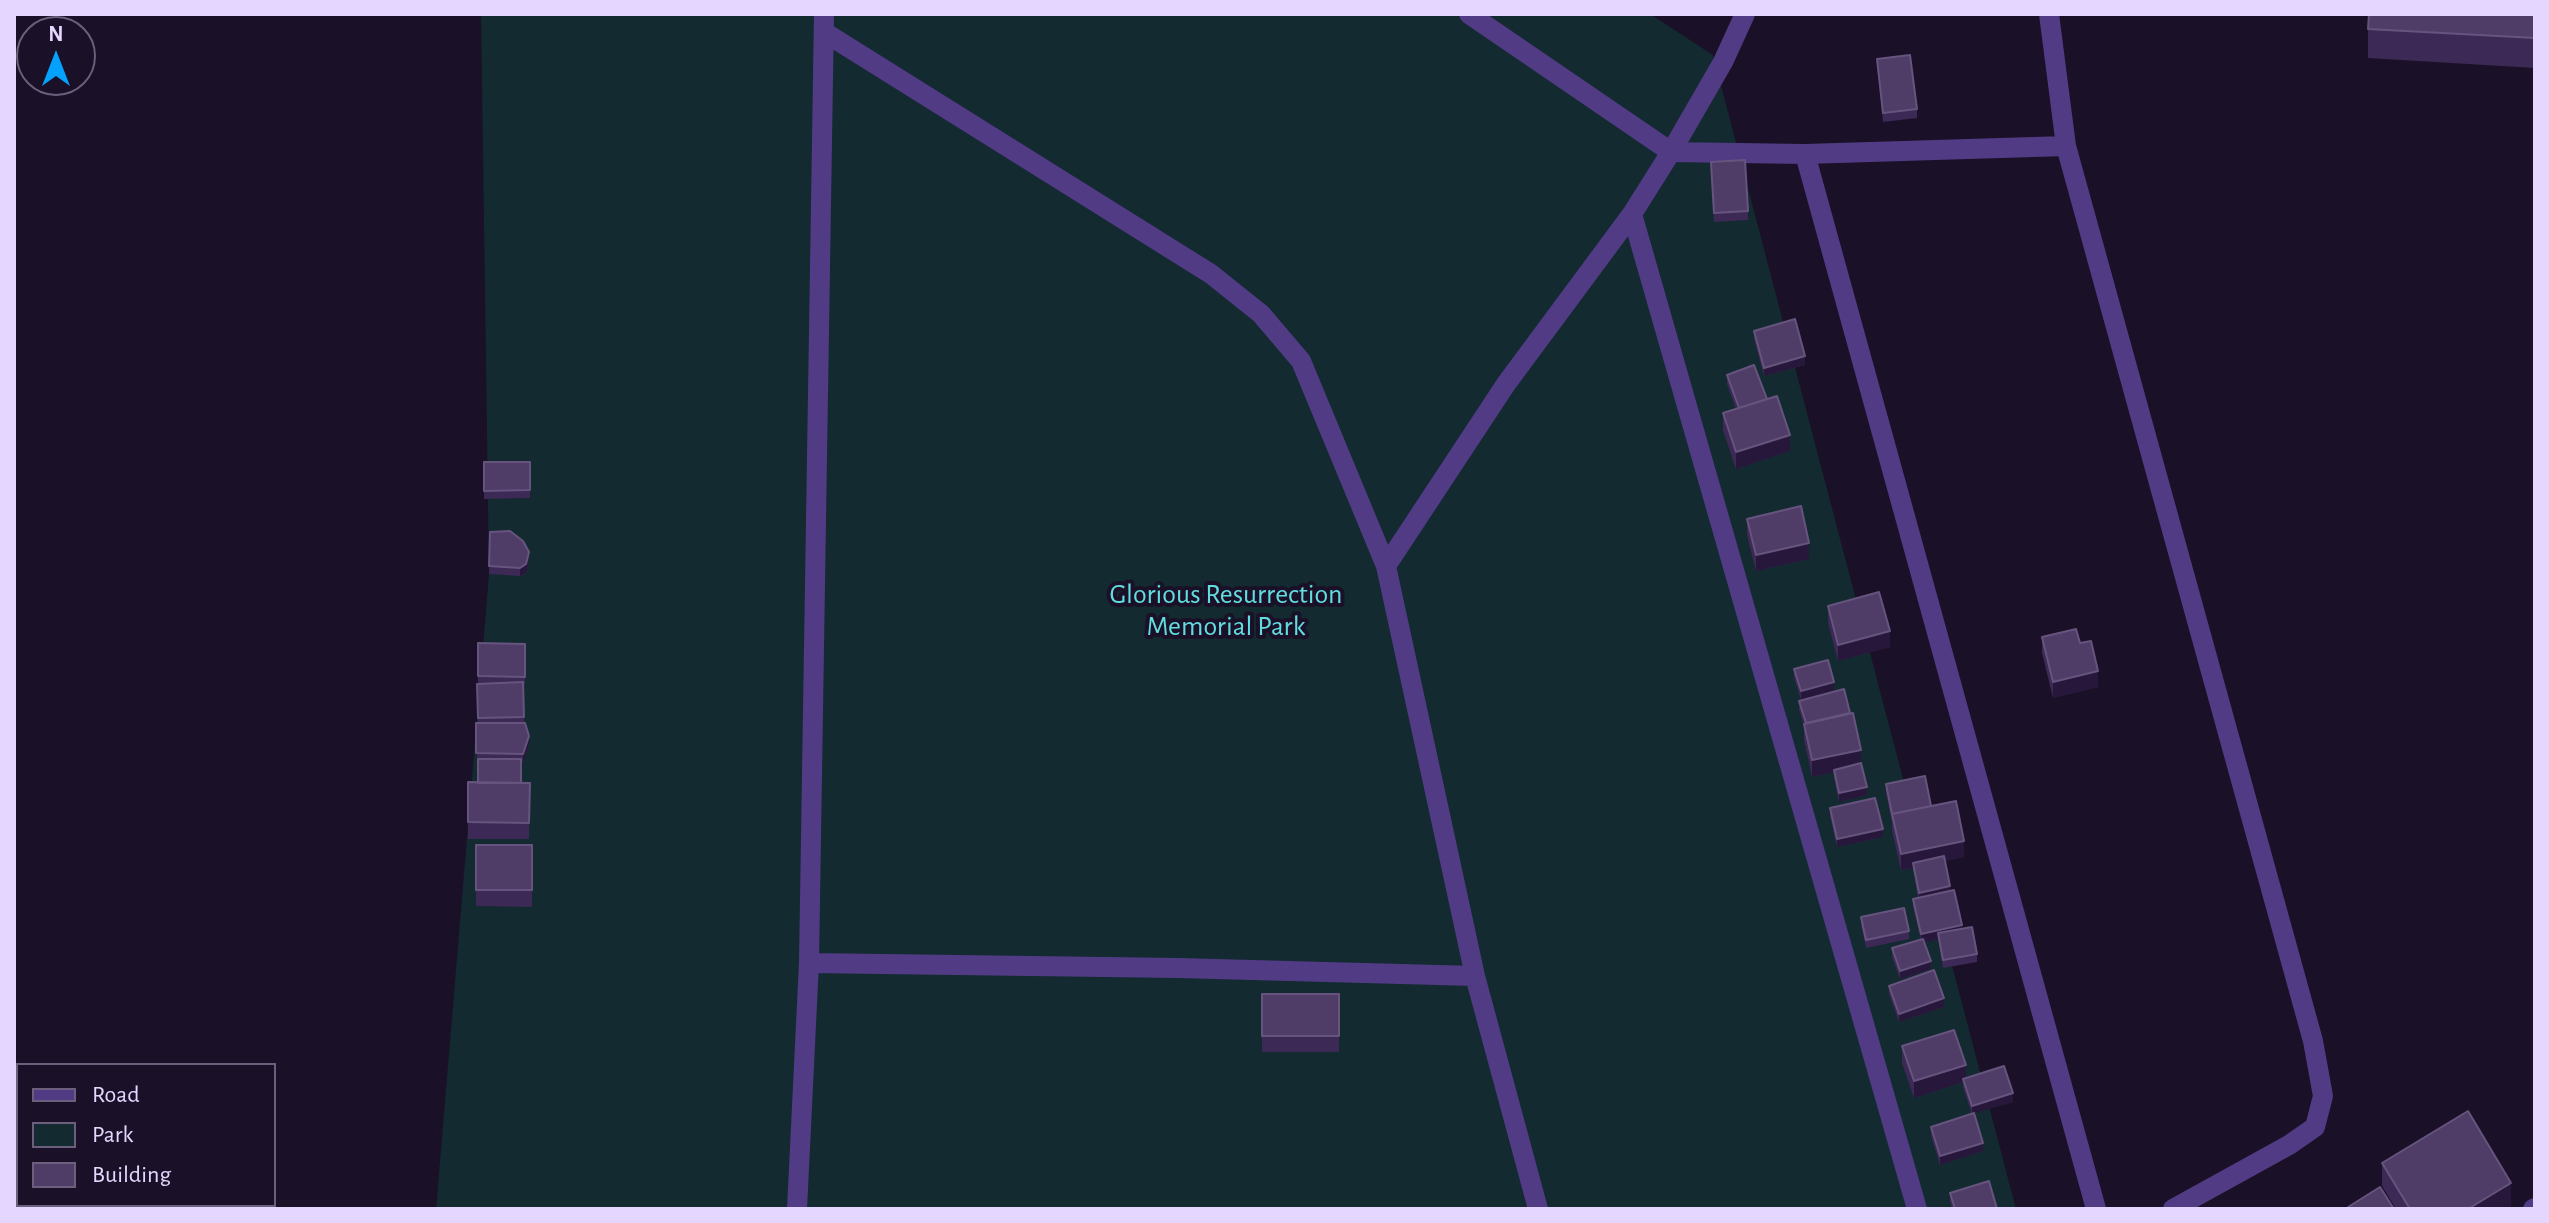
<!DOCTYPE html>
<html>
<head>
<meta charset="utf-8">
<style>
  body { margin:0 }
  #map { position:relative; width:2549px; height:1223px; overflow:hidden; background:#1a1027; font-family:"Alegreya Sans",sans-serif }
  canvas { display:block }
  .frame { position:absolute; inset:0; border:16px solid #e5d6ff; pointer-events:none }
  .legend { position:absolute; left:16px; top:1063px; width:260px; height:144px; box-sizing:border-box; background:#1a1027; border:2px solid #6b5f7d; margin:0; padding:10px 14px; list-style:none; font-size:24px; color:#e5d6ff }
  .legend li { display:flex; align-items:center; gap:16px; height:40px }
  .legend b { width:40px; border:2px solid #6b5f7d }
  .north { position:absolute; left:16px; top:16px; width:80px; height:80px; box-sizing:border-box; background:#1a1027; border:2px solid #6b5f7d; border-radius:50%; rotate:0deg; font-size:22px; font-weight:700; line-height:32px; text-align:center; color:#e5d6ff }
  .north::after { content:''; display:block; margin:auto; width:28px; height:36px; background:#04a1fd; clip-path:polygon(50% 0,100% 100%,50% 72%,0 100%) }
</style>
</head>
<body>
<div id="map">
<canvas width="2549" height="1223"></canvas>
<div class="frame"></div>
<ul class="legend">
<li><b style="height:10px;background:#523b85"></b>Road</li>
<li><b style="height:22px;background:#132a31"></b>Park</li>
<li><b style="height:22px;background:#4f3c67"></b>Building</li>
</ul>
<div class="north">N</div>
</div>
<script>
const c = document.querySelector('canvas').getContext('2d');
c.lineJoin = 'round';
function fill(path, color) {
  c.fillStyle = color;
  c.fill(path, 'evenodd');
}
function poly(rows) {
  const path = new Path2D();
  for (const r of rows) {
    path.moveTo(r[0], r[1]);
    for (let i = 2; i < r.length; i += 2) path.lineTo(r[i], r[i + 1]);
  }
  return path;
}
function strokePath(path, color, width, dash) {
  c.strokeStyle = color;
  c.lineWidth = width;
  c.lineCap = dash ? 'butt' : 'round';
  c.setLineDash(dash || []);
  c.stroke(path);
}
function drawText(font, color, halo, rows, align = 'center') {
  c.font = font + ' "Alegreya Sans",sans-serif';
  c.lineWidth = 8;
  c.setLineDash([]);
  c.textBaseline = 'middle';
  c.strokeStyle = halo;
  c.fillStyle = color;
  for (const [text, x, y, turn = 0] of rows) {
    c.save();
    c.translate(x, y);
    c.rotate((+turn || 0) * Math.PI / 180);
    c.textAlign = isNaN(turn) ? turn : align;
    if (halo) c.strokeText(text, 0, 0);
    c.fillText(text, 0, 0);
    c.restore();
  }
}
fill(poly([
  [481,14,1650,14,1713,55,2016,1209,436,1209,489,574]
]), '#132a31');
strokePath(poly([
  [824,32,1211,274,1261,314,1301,361,1386,566,1475,976,1538,1209],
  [1632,214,1917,1209],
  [1386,566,1506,384,1632,214,1671,152,1469,14],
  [809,963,1178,968,1475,976],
  [797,1209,809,963,824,14]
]), '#523b85', 20);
strokePath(poly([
  [1745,14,1723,62,1671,152,1805,154,2066,146],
  [2049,14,2066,146,2313,1041,2323,1096,2315,1127,2289,1145,2173,1209],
  [1805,154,2096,1209],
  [2533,1209,2535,1208]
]), '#523b85', 20);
fill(poly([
  [2535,14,2535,68,2368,58,2368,29],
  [1877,59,1917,109,1917,118,1883,122],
  [1711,170,1748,211,1748,220,1714,222],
  [1754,331,1805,365,1764,376,1754,339],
  [1727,375,1767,399,1790,451,1736,469,1723,430,1723,413,1736,409,1727,384],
  [484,462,530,462,530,498,484,499],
  [1747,519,1809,559,1756,571,1747,535],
  [490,532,529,561,526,573,520,576,489,574],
  [1828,606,1890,647,1838,661,1828,623],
  [2042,637,2080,643,2098,687,2053,698,2042,653],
  [478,643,525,644,525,685,524,685,524,723,529,745,523,762,521,762,521,783,530,783,529,839,468,839,468,782,478,783,476,731,478,723],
  [1828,660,1801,700,1794,677,1794,669],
  [1799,701,1861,764,1867,795,1839,802,1834,778,1834,772,1812,777,1804,740,1804,726,1799,709],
  [1886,784,1931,806,1964,857,1945,861,1950,891,1962,929,1977,954,1977,962,1943,968,1938,939,1924,942,1931,969,1900,979,1892,957,1892,948,1921,940,1913,907,1913,899,1918,898,1913,868,1901,870,1892,831,1892,823,1886,793],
  [1830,808,1883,837,1837,847,1830,816],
  [476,845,532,845,532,907,476,906],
  [1861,917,1909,931,1909,939,1866,948,1861,925],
  [1889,986,1944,1007,1899,1022,1889,994],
  [1262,994,1339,994,1339,1052,1262,1052],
  [1902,1046,2013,1102,1974,1113,1983,1151,1940,1165,1931,1136,1931,1127,1972,1114,1963,1087,1963,1082,1914,1098,1902,1063],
  [2382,1163,2511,1206,2507,1209,2396,1209,2382,1186],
  [1950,1193,1997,1209,1952,1209,1950,1202]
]), '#3d2955');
fill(poly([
  [1805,356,1805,365,1764,376,1764,368],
  [1790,435,1790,451,1736,469,1736,452],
  [1809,543,1809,559,1756,571,1756,555],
  [529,552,529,561,526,573,520,576,520,568],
  [1890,631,1890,647,1838,661,1838,645],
  [2098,671,2098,687,2053,698,2053,682],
  [1834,682,1834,691,1801,700,1801,691],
  [529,736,529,745,523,762,523,754],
  [1861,750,1861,766,1812,777,1812,760],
  [1867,787,1867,795,1839,802,1839,793],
  [1883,829,1883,837,1837,847,1837,839],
  [1964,841,1964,857,1914,868,1913,863,1913,868,1901,870,1901,854],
  [1950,886,1950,895,1919,901,1919,893],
  [1962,925,1962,934,1938,933,1938,939,1921,943,1921,934],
  [1931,961,1931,969,1900,979,1900,971],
  [1944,998,1944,1007,1899,1022,1899,1014],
  [1966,1065,1966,1082,1963,1079,1963,1082,1914,1098,1914,1081],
  [2013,1093,2013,1102,1972,1114,1972,1106],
  [1983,1143,1983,1151,1940,1165,1940,1156],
  [2511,1183,2511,1206,2507,1209,2468,1209]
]), '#27173b');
const building = poly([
  [2369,14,2535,14,2535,38,2368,29,2369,14],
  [1910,55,1917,109,1883,113,1877,59,1910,55],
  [1745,160,1748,211,1714,213,1711,162,1745,160],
  [1795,319,1805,356,1764,368,1754,331,1795,319],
  [1754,365,1767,399,1739,408,1727,375,1754,365],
  [1777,396,1790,435,1736,452,1723,413,1777,396],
  [484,462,530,462,530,490,484,491,484,462],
  [1801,506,1809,543,1756,555,1747,519,1801,506],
  [510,531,523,541,529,552,526,564,520,568,489,566,490,532,510,531],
  [1879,592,1890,631,1838,645,1828,606,1879,592],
  [2076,629,2080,643,2091,641,2098,671,2053,682,2042,637,2076,629],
  [478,643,525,644,525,677,478,676,478,643],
  [1828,660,1834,682,1801,691,1794,669,1828,660],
  [523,682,524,717,478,718,477,684,523,682],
  [1844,689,1850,713,1806,723,1799,701,1844,689],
  [1853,713,1861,750,1812,760,1804,724,1853,713],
  [476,723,525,723,529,736,523,754,476,753,476,723],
  [478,759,521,759,521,783,478,783,478,759],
  [1861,763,1867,787,1839,793,1834,770,1861,763],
  [1925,776,1931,806,1892,814,1886,784,1925,776],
  [468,782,530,783,529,823,468,822,468,782],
  [1875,798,1883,829,1837,839,1830,808,1875,798],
  [1956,801,1964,841,1901,854,1892,814,1956,801],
  [476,845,532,845,532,890,476,890,476,845],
  [1944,856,1950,886,1919,893,1913,863,1944,856],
  [1954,890,1962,925,1921,934,1913,899,1954,890],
  [1904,908,1909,931,1866,940,1861,917,1904,908],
  [1972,927,1977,954,1943,960,1938,933,1972,927],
  [1923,939,1931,961,1900,971,1892,948,1923,939],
  [1934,970,1944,998,1899,1014,1889,986,1934,970],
  [1262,994,1339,994,1339,1036,1262,1036,1262,994],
  [1954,1030,1966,1065,1914,1081,1902,1046,1954,1030],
  [2004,1066,2013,1093,1972,1106,1963,1079,2004,1066],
  [2468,1111,2511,1183,2468,1209,2410,1209,2382,1163,2468,1111],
  [1974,1113,1983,1143,1940,1156,1931,1127,1974,1113],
  [1989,1181,1997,1209,1955,1209,1950,1193,1989,1181],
  [2380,1187,2394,1209,2345,1209,2380,1187]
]);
fill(building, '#4f3c67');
strokePath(building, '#66547f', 2);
drawText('28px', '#61dddf', '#1a1027', [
  ["Glorious Resurrection",1226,595],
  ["Memorial Park",1226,627]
]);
</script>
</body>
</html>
